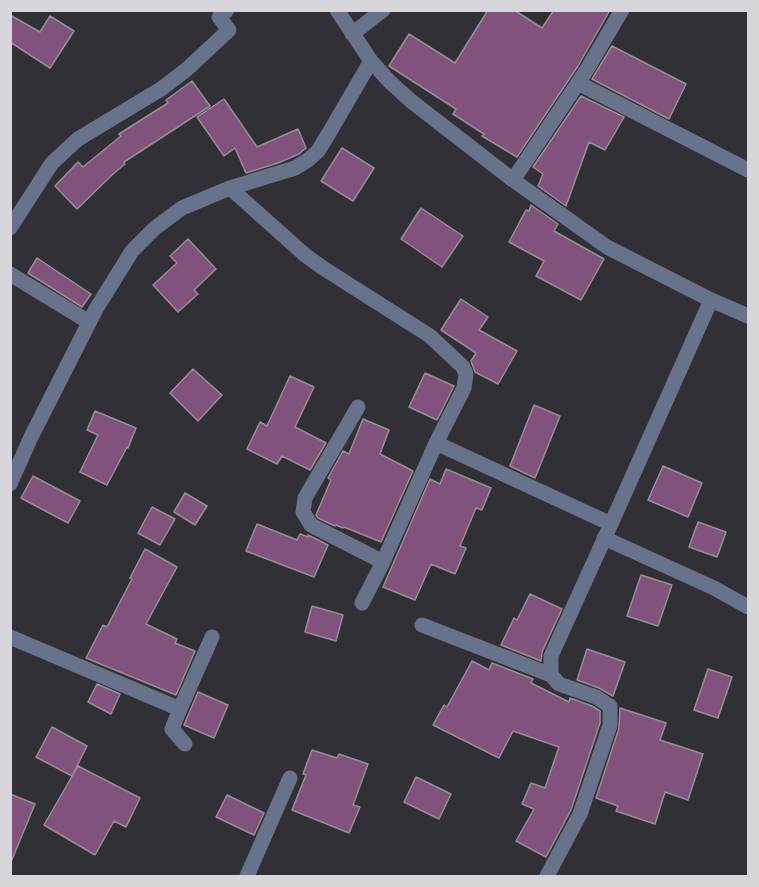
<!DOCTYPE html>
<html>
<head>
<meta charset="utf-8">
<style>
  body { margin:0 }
  #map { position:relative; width:759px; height:887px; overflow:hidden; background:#323037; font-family:Quicksand,sans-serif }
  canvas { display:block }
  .frame { position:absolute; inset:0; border:12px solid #d6d5d9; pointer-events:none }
</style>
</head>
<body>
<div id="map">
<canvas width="759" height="887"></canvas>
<div class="frame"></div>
</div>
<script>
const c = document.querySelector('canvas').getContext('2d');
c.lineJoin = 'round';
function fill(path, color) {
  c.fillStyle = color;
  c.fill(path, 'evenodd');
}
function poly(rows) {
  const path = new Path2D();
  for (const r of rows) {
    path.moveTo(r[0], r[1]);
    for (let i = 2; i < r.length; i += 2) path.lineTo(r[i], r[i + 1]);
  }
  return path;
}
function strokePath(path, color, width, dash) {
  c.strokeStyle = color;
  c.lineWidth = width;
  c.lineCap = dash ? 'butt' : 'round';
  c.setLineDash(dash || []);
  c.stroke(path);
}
const building = poly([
  [488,10,514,10,542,28,554,10,610,10,578,66,517,157,482,136,484,134,453,114,456,109,389,66,409,34,455,63,488,10],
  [10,15,40,32,50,16,74,31,50,68,10,42,10,15],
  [612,46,686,84,669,119,592,79,612,46],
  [192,81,210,106,124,162,125,164,113,174,77,209,55,186,78,162,83,167,121,136,119,134,168,103,166,100,192,81],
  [581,96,624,117,605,150,589,142,566,206,538,186,543,174,533,167,581,96],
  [224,99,257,147,298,129,306,148,299,154,278,163,246,173,235,148,224,156,197,117,224,99],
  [342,148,374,168,353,201,321,181,342,148],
  [531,205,558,224,554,231,604,259,581,300,536,276,544,261,509,242,526,210,529,211,531,205],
  [421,208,463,236,442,267,401,239,421,208],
  [188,239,216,269,194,290,198,294,178,312,153,285,177,263,170,256,188,239],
  [37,258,91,294,82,307,28,273,37,258],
  [461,299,488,317,479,330,517,351,498,384,475,372,471,361,476,353,441,330,461,299],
  [193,369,222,395,198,421,170,393,193,369],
  [425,373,454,386,437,420,409,407,425,373],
  [290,376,314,387,295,427,326,443,310,470,282,456,277,464,247,449,260,422,267,426,290,376],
  [534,405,560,416,535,478,510,466,534,405],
  [95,411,136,428,128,448,127,447,107,485,80,472,98,435,87,430,95,411],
  [363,419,389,430,380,454,413,471,381,542,344,527,343,528,336,525,335,526,318,518,316,515,331,480,328,478,343,451,349,454,363,419],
  [663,466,702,483,688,517,648,500,663,466],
  [446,469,491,488,482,510,476,508,460,546,466,548,455,574,431,564,415,600,383,587,430,479,440,484,446,469],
  [33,476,80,501,68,523,21,498,33,476],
  [185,493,207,506,195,525,174,512,185,493],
  [152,507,175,519,160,545,138,533,152,507],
  [698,522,726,532,717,557,689,547,698,522],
  [257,524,297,540,300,534,308,537,308,535,328,545,314,577,246,551,257,524],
  [145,549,177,567,146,624,177,639,175,643,195,651,176,695,86,658,103,625,107,627,132,579,130,578,145,549],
  [641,575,672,585,658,626,627,616,641,575],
  [530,594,562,609,542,652,541,661,501,645,514,618,517,620,530,594],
  [312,606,343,615,336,641,305,632,312,606],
  [587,649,625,662,613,696,599,688,577,680,587,649],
  [472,661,489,670,492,663,533,679,531,683,569,702,570,698,592,706,600,711,600,723,571,810,546,857,516,841,534,809,522,804,531,783,545,788,559,747,513,731,499,758,433,725,444,705,447,707,472,661],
  [708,669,732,677,718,718,694,710,708,669],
  [97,684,120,694,111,714,88,702,97,684],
  [198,692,228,705,214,738,184,725,198,692],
  [620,708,666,723,660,740,703,754,688,800,665,792,655,824,616,811,618,806,596,798,619,728,620,708],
  [52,727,87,746,72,776,36,757,52,727],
  [312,750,337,758,339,754,368,764,353,805,360,807,349,833,292,810,306,775,303,774,312,750],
  [78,766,140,798,126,827,114,821,95,855,44,825,78,766],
  [416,777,451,794,439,819,404,802,416,777],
  [10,794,35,804,11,862,10,862,10,794],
  [227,795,264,813,254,835,216,817,227,795]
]);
fill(building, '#81527c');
strokePath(building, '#968f95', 1.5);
strokePath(poly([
  [337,10,371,61,389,81,411,101,513,180,607,247,711,300,748,316],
  [352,34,383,10],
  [578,83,748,170],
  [513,180,586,71,622,10],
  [230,188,305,255,323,268,430,336,463,367,466,374,464,388,436,443,383,562,362,603],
  [10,228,52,163,78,139,161,89,186,70,229,30,219,17,227,10],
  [10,274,89,322],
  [358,407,305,498,303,512,311,525,383,562],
  [436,443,611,524],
  [10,484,31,437,96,309,132,251,155,228,182,208,230,188,295,168,308,160,318,151,329,133,371,61],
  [604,538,714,588,748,607],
  [422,625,551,675],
  [10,637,180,709,172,729,185,744],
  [180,709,212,637],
  [247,876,290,778],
  [547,876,580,814,610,725,610,706,596,697,559,684,551,675,551,656,611,524,711,300]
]), '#68738b', 15);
</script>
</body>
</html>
